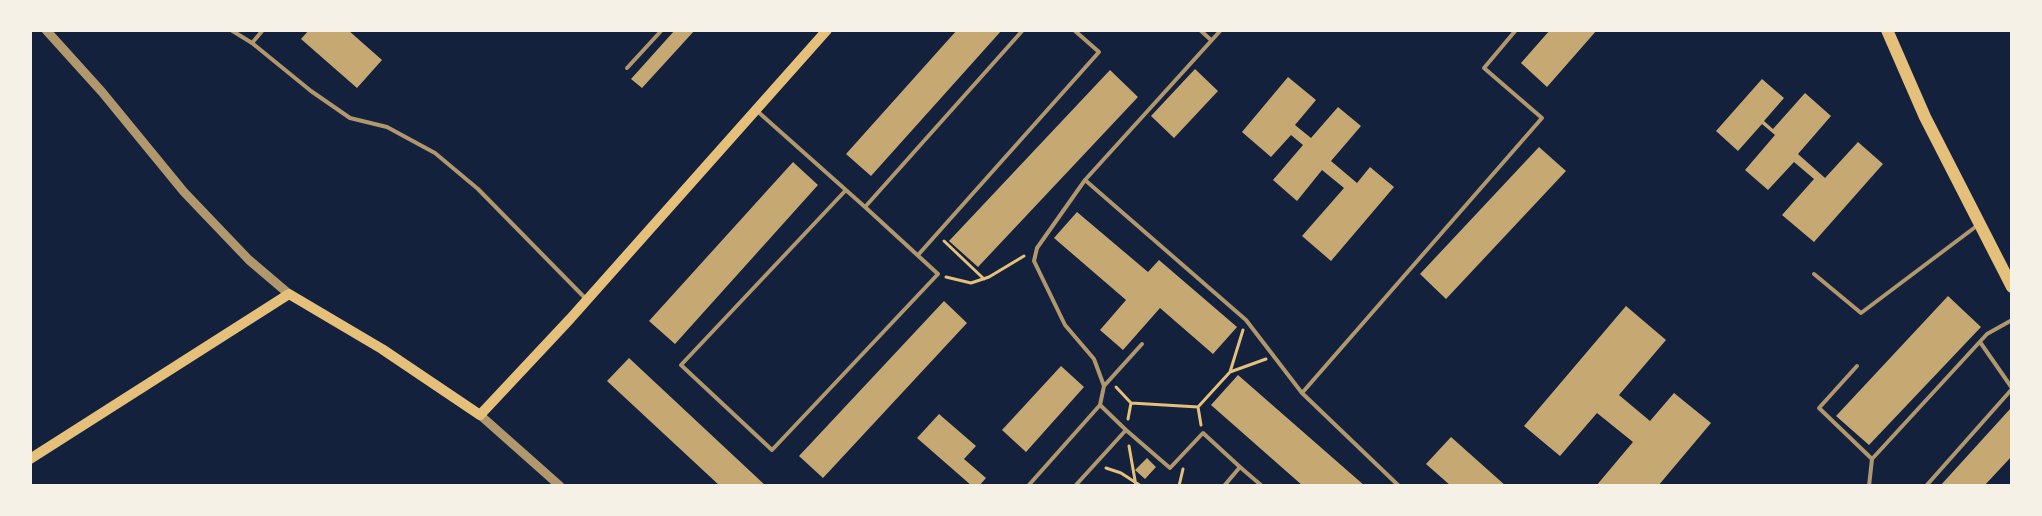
<!DOCTYPE html>
<html>
<head>
<meta charset="utf-8">
<style>
  body { margin:0 }
  #map { position:relative; width:2042px; height:516px; overflow:hidden; background:#14213d; font-family:"IBM Plex Sans",sans-serif }
  canvas { display:block }
  .frame { position:absolute; inset:0; border:32px solid #f6f1e7; pointer-events:none }
</style>
</head>
<body>
<div id="map">
<canvas width="2042" height="516"></canvas>
<div class="frame"></div>
</div>
<script>
const c = document.querySelector('canvas').getContext('2d');
c.lineJoin = 'round';
function fill(path, color) {
  c.fillStyle = color;
  c.fill(path, 'evenodd');
}
function poly(rows) {
  const path = new Path2D();
  for (const r of rows) {
    path.moveTo(r[0], r[1]);
    for (let i = 2; i < r.length; i += 2) path.lineTo(r[i], r[i + 1]);
  }
  return path;
}
function strokePath(path, color, width, dash) {
  c.strokeStyle = color;
  c.lineWidth = width;
  c.lineCap = dash ? 'butt' : 'round';
  c.setLineDash(dash || []);
  c.stroke(path);
}
fill(poly([
  [309,30,348,30,382,60,357,88,301,39],
  [675,30,695,30,642,88,631,79],
  [957,30,1002,30,871,176,846,154],
  [1550,30,1597,30,1547,87,1521,63],
  [1195,69,1218,91,1174,138,1151,116],
  [1110,70,1138,97,978,267,949,241],
  [1288,77,1316,100,1295,125,1311,138,1338,107,1361,126,1331,161,1357,183,1370,167,1394,187,1331,261,1302,236,1344,188,1322,170,1297,201,1273,180,1303,145,1291,135,1271,157,1242,132],
  [1762,79,1784,98,1764,121,1773,129,1805,93,1831,116,1798,154,1825,178,1858,142,1883,164,1814,242,1782,215,1814,179,1794,162,1768,190,1745,170,1775,135,1762,124,1738,151,1716,131],
  [1539,147,1566,171,1446,299,1420,274],
  [793,162,818,185,675,344,649,321],
  [1077,212,1148,272,1159,260,1237,327,1213,354,1160,308,1123,350,1100,330,1126,300,1054,238],
  [1948,296,1981,327,1869,445,1836,416],
  [944,301,967,323,823,478,799,456],
  [1626,306,1666,340,1619,395,1650,421,1674,393,1711,423,1658,486,1596,486,1633,442,1597,413,1560,456,1524,426],
  [629,358,766,486,720,486,607,381],
  [1061,366,1084,387,1026,452,1002,430],
  [1238,375,1365,486,1303,486,1211,405],
  [2010,409,2012,411,2012,456,1984,486,1940,486],
  [939,414,976,446,964,459,986,478,979,486,972,486,917,438],
  [1451,437,1506,486,1451,486,1426,464],
  [1147,458,1156,467,1145,479,1135,470]
]), '#c6a872');
strokePath(poly([
  [944,241,984,279],
  [946,277,971,283,989,277,1024,256],
  [1230,372,1243,330],
  [1116,387,1131,403],
  [1128,419,1131,403,1198,407],
  [1201,425,1198,407,1230,372,1266,359],
  [1129,446,1136,486],
  [1106,468,1121,473,1141,486],
  [1179,486,1183,469]
]), '#e5c07b', 3);
strokePath(poly([
  [231,30,252,43,311,91,350,118,387,127,435,153,478,189,587,300],
  [1200,30,1211,40],
  [1221,30,1085,180,1246,320,1302,393,1399,486],
  [252,43,263,30],
  [627,68,662,30],
  [756,110,865,207,1023,30],
  [1085,180,1037,248,1034,261,1065,325,1094,359,1104,386],
  [846,190,681,365,772,450,938,274,865,207],
  [918,255,1099,52,1074,30],
  [1814,274,1861,313,1978,225],
  [1980,342,2012,388],
  [1857,366,1819,408,1872,459,1869,486],
  [1302,393,1542,118,1484,68,1516,30],
  [1126,430,1170,468,1203,433,1240,467],
  [1872,459,1987,334,2012,320],
  [1028,486,1100,405,1104,386,1142,344],
  [1075,486,1126,430,1100,405],
  [1224,486,1240,467,1262,486],
  [1926,486,2012,389]
]), '#b1986c', 4);
strokePath(poly([
  [46,30,102,92,184,192,249,260,289,294],
  [480,415,560,486]
]), '#b1986c', 9);
strokePath(poly([
  [30,459,289,294,382,349,480,415,570,319,827,30]
]), '#e5c07b', 10);
strokePath(poly([
  [1887,30,1925,117,2012,287]
]), '#e5c07b', 12);
</script>
</body>
</html>
